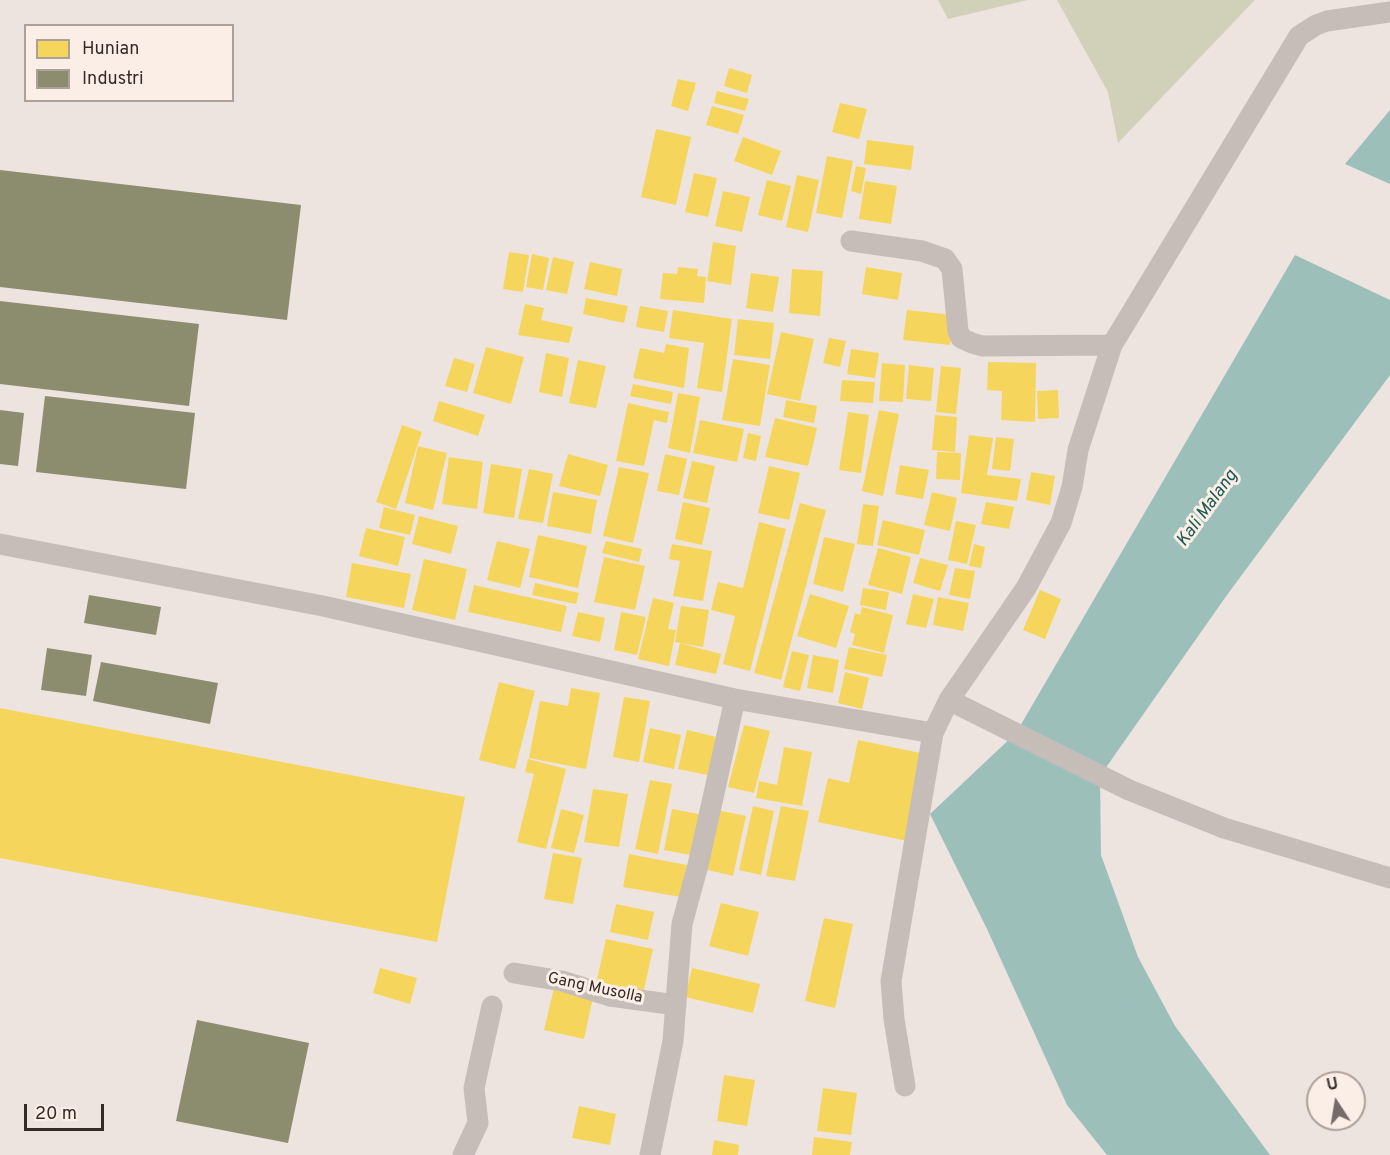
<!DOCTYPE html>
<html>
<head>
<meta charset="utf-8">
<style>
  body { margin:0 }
  #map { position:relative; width:1390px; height:1155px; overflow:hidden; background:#ede4e0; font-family:Overpass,sans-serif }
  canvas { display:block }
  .legend { position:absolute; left:24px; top:24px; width:210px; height:78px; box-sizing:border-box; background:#faeee7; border:2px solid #aca09a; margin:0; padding:8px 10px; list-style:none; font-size:18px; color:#362a27 }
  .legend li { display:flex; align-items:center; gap:12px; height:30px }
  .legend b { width:30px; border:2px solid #aca09a }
  .north { position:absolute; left:1306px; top:1071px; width:60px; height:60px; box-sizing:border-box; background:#faeee7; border:2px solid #aca09a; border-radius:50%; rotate:348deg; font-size:16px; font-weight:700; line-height:24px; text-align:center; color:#362a27 }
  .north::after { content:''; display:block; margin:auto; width:21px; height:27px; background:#766b68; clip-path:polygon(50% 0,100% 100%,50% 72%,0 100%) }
  .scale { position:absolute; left:24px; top:1104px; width:80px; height:27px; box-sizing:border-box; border:3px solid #362a27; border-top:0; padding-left:8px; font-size:18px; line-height:21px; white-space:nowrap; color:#362a27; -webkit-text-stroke:4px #faeee7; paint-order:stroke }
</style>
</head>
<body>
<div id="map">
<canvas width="1390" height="1155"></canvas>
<ul class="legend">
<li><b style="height:16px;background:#f6d55c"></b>Hunian</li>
<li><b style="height:16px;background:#8c8c6e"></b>Industri</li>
</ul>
<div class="north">U</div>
<div class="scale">20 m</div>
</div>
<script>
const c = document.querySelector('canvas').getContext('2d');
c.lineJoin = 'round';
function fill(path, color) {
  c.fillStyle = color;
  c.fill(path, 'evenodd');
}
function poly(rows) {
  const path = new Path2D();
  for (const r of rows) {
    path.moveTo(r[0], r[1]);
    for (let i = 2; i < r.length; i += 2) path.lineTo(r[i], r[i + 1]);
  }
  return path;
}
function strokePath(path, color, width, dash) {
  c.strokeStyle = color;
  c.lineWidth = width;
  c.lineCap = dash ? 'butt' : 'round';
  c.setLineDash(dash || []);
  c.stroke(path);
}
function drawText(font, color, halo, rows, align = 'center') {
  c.font = font + ' Overpass,sans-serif';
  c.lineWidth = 6;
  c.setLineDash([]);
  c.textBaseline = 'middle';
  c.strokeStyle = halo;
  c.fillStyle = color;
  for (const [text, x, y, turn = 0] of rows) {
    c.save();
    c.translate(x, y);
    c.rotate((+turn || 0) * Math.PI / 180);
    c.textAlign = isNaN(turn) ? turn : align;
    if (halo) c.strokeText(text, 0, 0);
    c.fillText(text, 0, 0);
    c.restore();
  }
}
fill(poly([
  [938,0,1028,0,948,19],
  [1057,0,1255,0,1118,143,1108,92]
]), '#d1d1ba');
fill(poly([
  [1390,110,1390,184,1345,164],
  [1295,255,1390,300,1390,375,1227,595,1100,776,1101,855,1138,957,1175,1026,1270,1155,1107,1155,1067,1105,987,929,930,814,1016,733]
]), '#9cbfba');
fill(poly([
  [729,68,752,75,747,93,724,86],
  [678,79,696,83,688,111,671,106],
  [717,91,749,99,745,111,714,103],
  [840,103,867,109,859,139,832,132],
  [712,106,744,115,738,134,706,125],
  [656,129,691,137,676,205,641,197],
  [743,137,781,151,772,175,734,161],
  [867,140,914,146,911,170,864,164],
  [827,156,853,161,842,218,816,213],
  [856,166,866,168,861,194,851,191],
  [694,173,717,178,708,217,685,212],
  [797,175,819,180,808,232,786,227],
  [767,180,791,186,782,221,758,215],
  [865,181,897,186,891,224,859,219],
  [723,191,750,197,742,232,715,226],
  [713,242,736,246,731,285,707,281],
  [509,252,529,255,523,292,503,289],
  [532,254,549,258,543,290,526,287],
  [553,257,574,262,567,294,546,290],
  [590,262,622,269,617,296,584,289],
  [678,267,698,269,697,276,706,277,704,303,660,299,663,273,677,274],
  [866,267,902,273,898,300,862,294],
  [792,269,823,271,820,316,789,313],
  [751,273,779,277,773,312,746,308],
  [586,298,628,306,624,323,583,314],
  [525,304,544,308,541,320,573,327,569,343,518,335],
  [640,306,668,311,664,332,636,327],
  [673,310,732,319,722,392,697,388,704,343,669,338],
  [907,310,953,315,950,345,903,340],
  [738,319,774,323,770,359,734,355],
  [781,332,814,339,800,401,767,394],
  [829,338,846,341,840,367,823,363],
  [666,344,689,348,684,388,633,378,640,348,664,353],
  [486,347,524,357,511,404,473,393],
  [851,349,879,353,875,378,847,374],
  [546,353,569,358,562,397,539,392],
  [454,358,475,364,467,392,445,386],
  [733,359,770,365,760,426,722,420],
  [578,360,606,366,596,408,569,403],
  [988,362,1036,363,1035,422,1001,420,1002,391,987,390],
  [882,363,905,365,903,402,879,401],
  [909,365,934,368,931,401,906,399],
  [941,366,961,368,956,414,936,412],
  [842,380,875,382,873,403,840,401],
  [633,384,673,392,671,404,630,396],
  [1058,390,1059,418,1038,419,1037,391],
  [678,393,700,397,690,453,668,448],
  [786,400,817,406,814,423,783,417],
  [439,401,485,415,478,436,433,421],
  [628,403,669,412,667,423,654,420,644,466,616,461],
  [879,410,899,414,883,496,862,491],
  [848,412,869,415,861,473,839,470],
  [935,415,957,417,955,452,932,450],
  [775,418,817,428,808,466,765,457],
  [700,420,744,429,737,462,693,453],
  [402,425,422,432,396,509,376,502],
  [748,433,761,436,756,461,743,458],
  [969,435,993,438,987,475,1021,479,1017,501,961,493],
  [996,437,1014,439,1010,471,992,469],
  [418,446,447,453,433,510,405,503],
  [937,452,961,453,960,480,936,479],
  [568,454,608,465,600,496,559,486],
  [665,454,687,459,679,495,657,491],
  [449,457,483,462,477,509,442,504],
  [692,461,715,466,707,503,683,498],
  [491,464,522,469,514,518,483,513],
  [900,465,929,470,923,499,895,494],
  [769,466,800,473,789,520,758,513],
  [619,467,649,473,633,543,603,536],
  [529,469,553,474,543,523,518,519],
  [1031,472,1055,476,1050,505,1026,500],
  [553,492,597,500,591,534,547,526],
  [932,492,957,498,950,531,924,525],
  [683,502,710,508,702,545,675,539],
  [986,502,1014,507,1009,529,981,524],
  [800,503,826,510,781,680,754,673],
  [863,504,879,506,873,546,857,544],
  [384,507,415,515,410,535,379,528],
  [419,516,458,526,451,554,412,544],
  [883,520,925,530,919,555,877,545],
  [956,521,976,525,967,564,948,560],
  [759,522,786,529,750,671,723,664,735,616,711,610,718,582,743,588],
  [366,528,405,537,398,566,359,556],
  [538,535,587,546,578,588,529,577],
  [824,537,855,544,843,592,813,584],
  [497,541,530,549,520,588,487,580],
  [606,541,642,549,639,562,602,553],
  [672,544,712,551,703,601,673,596,680,561,669,559],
  [974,544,985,547,981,568,969,566],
  [878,548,911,557,902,594,868,585],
  [604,557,645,566,635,610,594,602],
  [920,558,948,565,940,591,913,583],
  [424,559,467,569,455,620,412,610],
  [352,563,411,574,404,608,346,597],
  [955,568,975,571,970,599,949,595],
  [535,583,579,593,576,604,532,595],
  [474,585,567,606,561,632,468,612],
  [863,588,889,592,886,610,860,605],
  [1040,590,1061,599,1045,639,1023,630],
  [810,594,849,606,836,648,797,636],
  [913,594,934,599,926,628,906,624],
  [938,597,969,603,963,631,933,625],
  [653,598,674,603,668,629,676,630,669,666,638,659],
  [681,606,709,610,703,647,675,642],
  [862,607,893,615,884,653,852,645,855,634,850,632,855,613,860,615],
  [578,612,605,618,600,642,572,636],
  [621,612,646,617,637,655,614,650],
  [680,643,721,654,716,674,675,665],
  [849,647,887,655,882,677,844,669],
  [792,651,809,655,800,691,783,687],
  [813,655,839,660,833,693,807,688],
  [845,672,869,678,862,709,838,703],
  [499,682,535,691,515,769,479,760],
  [571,688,600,693,586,769,529,758,540,701,568,706],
  [624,697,650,701,639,762,613,757],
  [0,708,465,797,437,942,0,858],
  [744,725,770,731,754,793,728,787],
  [650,728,681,735,674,769,643,762],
  [687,730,721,738,712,776,678,769],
  [858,740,925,754,907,841,818,822,828,778,849,783],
  [784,747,812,752,802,806,756,798,759,781,777,785],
  [528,759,566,769,546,849,517,842,534,774,525,772],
  [650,780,672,784,658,854,635,849],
  [593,789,628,794,619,847,584,842],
  [753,806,774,811,761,875,739,870],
  [781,806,809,811,795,881,766,876],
  [561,809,584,815,574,853,551,848],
  [672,809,704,815,696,856,664,850],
  [717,810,746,816,733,876,704,869],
  [553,853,582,858,573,904,544,899],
  [629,854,687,865,681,897,623,887],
  [721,903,759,912,748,956,709,946],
  [616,904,654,912,648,940,610,932],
  [824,918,853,924,835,1008,805,1001],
  [606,939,653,949,643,994,596,984],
  [380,968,417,978,410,1004,373,993],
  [692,968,760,984,753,1013,685,997],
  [554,988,593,997,584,1039,544,1030],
  [724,1075,755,1080,747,1126,717,1121],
  [823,1088,857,1093,851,1135,817,1131],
  [579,1106,616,1114,610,1145,572,1138],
  [814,1137,852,1142,850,1155,812,1155],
  [714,1140,739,1145,738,1155,712,1155]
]), '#f6d55c');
fill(poly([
  [0,170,301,205,287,320,0,287],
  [0,301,199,324,189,406,0,384],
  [45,396,195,413,186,489,36,472],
  [0,410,24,413,18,466,0,464],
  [89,595,161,607,156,635,84,623],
  [47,648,92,655,86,696,41,690],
  [101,662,218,683,210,724,93,701],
  [197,1020,309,1043,288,1143,176,1121]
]), '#8c8c6e');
strokePath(poly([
  [1037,782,1003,836,1100,1006]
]), '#9cbfba', 48);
strokePath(poly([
  [851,241,922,251,945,259,952,269,958,331,961,338,972,343,982,346,1112,345],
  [0,544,323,606,735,699,933,733],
  [949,700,1129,790,1224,828,1390,878],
  [514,973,562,981,610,996,676,1005],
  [905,1086,894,1019,891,981,933,733,949,700,1026,588,1061,523,1072,487,1078,450,1112,345,1299,36,1316,25,1327,21,1390,12],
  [463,1155,478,1123,474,1088,492,1006],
  [650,1155,673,1041,682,924,698,865,735,699]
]), '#c6bdb9', 21);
drawText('16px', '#362a27', '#faeee7', [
  ["Gang Musolla",595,989,12]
]);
drawText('italic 18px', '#1c5853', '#faeee7', [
  ["Kali Malang",1208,509,-54]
]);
</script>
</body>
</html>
